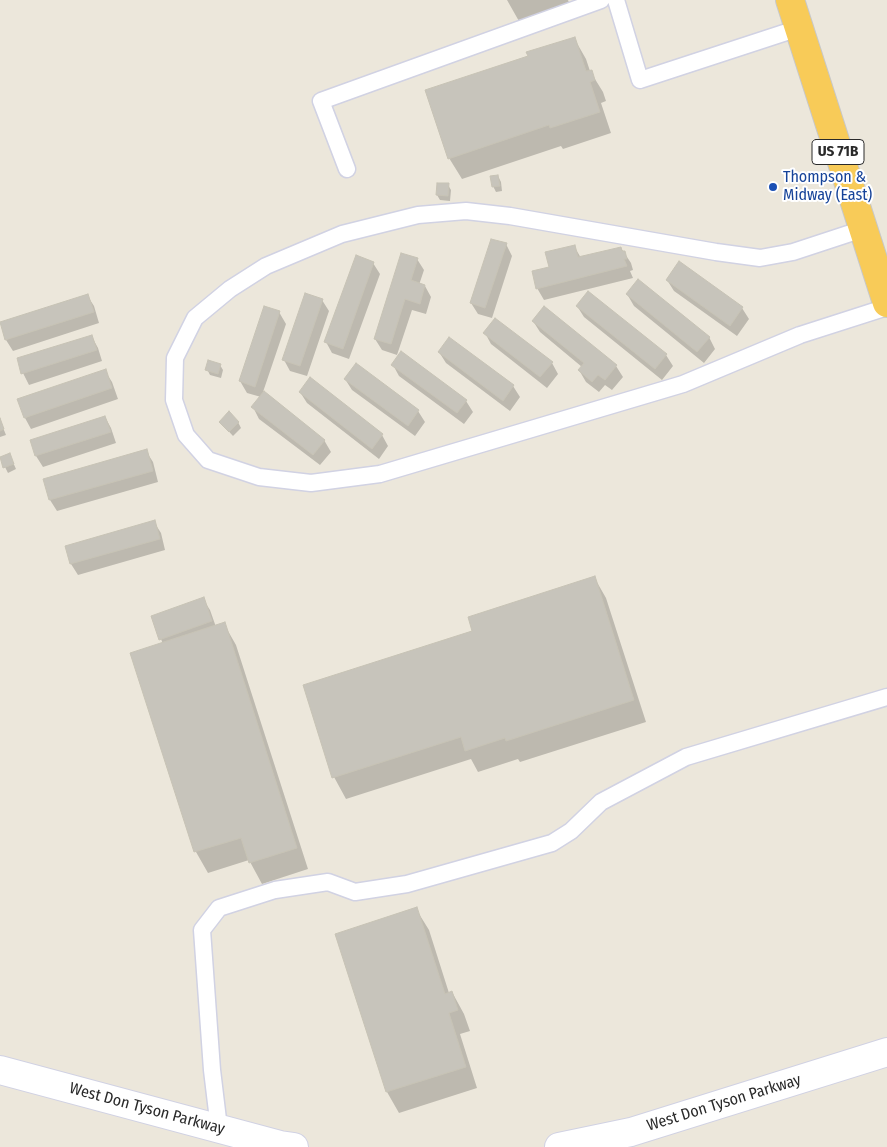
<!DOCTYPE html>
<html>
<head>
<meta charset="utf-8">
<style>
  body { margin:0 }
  canvas { display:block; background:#ece7db }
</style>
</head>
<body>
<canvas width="887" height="1147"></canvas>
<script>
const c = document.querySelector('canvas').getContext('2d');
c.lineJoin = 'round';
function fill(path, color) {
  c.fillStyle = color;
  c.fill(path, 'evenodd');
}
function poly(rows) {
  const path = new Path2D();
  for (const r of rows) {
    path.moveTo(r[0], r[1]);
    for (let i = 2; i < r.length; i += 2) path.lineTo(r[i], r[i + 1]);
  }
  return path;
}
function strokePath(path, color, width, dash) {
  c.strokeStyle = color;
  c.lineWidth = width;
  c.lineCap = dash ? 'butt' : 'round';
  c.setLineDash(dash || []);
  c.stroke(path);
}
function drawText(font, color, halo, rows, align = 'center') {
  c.font = font + ' "Fira Sans Condensed",sans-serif';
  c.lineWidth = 4;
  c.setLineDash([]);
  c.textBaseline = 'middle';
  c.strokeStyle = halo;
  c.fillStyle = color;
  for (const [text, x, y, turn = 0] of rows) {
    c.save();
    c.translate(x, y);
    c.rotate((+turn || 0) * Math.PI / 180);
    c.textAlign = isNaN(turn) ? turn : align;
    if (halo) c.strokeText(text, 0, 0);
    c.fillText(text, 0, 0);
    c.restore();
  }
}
fill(poly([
  [507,0,568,0,571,7,520,23],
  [574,38,586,59,590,71,603,92,606,101,601,103,611,133,563,149,561,146,462,179,449,158],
  [498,176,501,182,502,191,496,192,493,186],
  [438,184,448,185,451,190,450,201,440,200,437,195],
  [506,244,512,256,492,318,478,314,471,303],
  [574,246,581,258,621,248,631,263,633,270,630,271,633,278,544,300,537,288,550,268],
  [417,259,424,270,419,285,425,286,431,297,426,314,412,310,397,355,382,350,375,339],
  [373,263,380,274,349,359,332,353,326,342],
  [679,263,742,308,749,319,737,336,674,291,667,280],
  [588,293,666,355,673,366,662,380,584,317,577,306],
  [627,294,709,337,715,349,704,363,634,306],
  [87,295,94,306,99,323,13,351,6,340],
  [322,300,329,311,307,376,290,371,284,360],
  [544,308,616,366,623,377,612,390,605,385,599,392,586,382,579,370,582,367,540,332,533,321],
  [279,312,286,324,263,392,324,440,331,452,320,465,259,419,253,407,261,397,247,393,240,381],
  [485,333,552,363,558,374,547,388,491,344],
  [92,337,98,348,102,361,29,385,23,373],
  [439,352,513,386,520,397,510,411,446,363],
  [220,365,223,370,221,378,210,375,207,369],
  [393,365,466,401,473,412,464,424,399,376],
  [105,371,112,382,118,399,31,429,25,418],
  [345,379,418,411,425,422,415,436,352,390],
  [300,392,382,435,388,446,379,459,307,403],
  [105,417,111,428,116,443,43,467,36,456,32,441],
  [0,420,6,435,0,437],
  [220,422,238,422,241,428,233,436],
  [146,451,153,462,158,482,57,511,50,500,44,480],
  [12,460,16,469,8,473,5,467],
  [154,522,161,533,165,550,78,575,71,564,67,547],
  [594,577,606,598,646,722,520,762,518,759,478,772,471,759,346,799,334,777],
  [203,599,210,610,216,627,224,624,236,645,308,869,262,884,249,860,208,873,196,852,132,654,163,644,161,639],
  [416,909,429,930,449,993,452,992,464,1014,470,1031,460,1034,477,1088,399,1113,387,1092,337,935]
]), '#0003');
const building = poly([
  [575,37,586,71,592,70,595,80,590,82,600,112,550,128,549,125,448,159,425,90,528,56,526,52,575,37],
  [498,175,500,186,492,187,490,176,498,175],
  [437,183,449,183,448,196,436,195,437,183],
  [491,239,507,243,485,308,470,303,491,239],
  [575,245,578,257,621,247,622,251,625,251,627,259,624,259,627,266,536,289,532,271,549,267,545,252,575,245],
  [401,253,418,258,411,280,425,285,420,304,405,299,391,344,374,339,401,253],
  [356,255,374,262,343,349,324,342,356,255],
  [679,261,743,307,730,326,666,280,679,261],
  [638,279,710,337,697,352,626,294,638,279],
  [588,291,667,354,655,369,576,306,588,291],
  [305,293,323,299,300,366,282,360,305,293],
  [88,294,94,312,5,340,0,322,88,294],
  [264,306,280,311,255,387,239,381,264,306],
  [544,306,617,365,605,380,598,375,592,382,578,370,584,363,532,321,544,306],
  [495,318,553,362,540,377,483,333,495,318],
  [92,335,97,350,21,374,17,358,92,335],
  [449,337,514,385,503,401,438,352,449,337],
  [401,351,467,400,457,413,391,365,401,351],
  [208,360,221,364,218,374,205,370,208,360],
  [356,363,419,410,408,426,344,379,356,363],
  [106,369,112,388,24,418,17,399,106,369],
  [310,377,383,434,372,449,299,392,310,377],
  [264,391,325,440,313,455,251,407,264,391],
  [229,411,239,422,229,432,219,422,229,411],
  [105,416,111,432,35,456,30,440,105,416],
  [0,418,4,429,0,431,0,418],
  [147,449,153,471,49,500,43,479,147,449],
  [10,453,14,464,3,468,0,457,10,453],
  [155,520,160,539,70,564,65,546,155,520],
  [595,576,634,700,506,741,505,738,465,751,461,737,332,778,303,685,472,631,468,617,595,576],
  [204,597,212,621,159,640,151,616,204,597],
  [225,622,297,848,249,863,241,838,194,852,130,653,225,622],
  [417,907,445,994,452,991,458,1010,449,1013,466,1067,386,1092,335,934,417,907]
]);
fill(building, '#c7c4bb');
strokePath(building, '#c7c3b5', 1);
const service = poly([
  [616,0,640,80,799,28],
  [347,169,321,101,601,0],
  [863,229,793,252,760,258,716,252,510,216,466,211,418,215,342,234,266,266,230,289,195,318,175,358,174,400,186,435,208,460,259,477,311,483,380,474,683,384,800,335,887,307],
  [219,1128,212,1070,202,930,219,908,275,890,328,882,355,892,407,884,552,843,571,831,601,802,686,757,887,697]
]);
const secondary = poly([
  [0,1070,280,1145,294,1147],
  [559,1147,631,1132,887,1052]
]);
const trunk = poly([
  [790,0,887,303]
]);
strokePath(service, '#d1d2e3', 19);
strokePath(secondary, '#d1d2e3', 30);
strokePath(trunk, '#c8c8c8', 30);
strokePath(service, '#fff', 16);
strokePath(secondary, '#fff', 28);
strokePath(trunk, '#f8cb58', 28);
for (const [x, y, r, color] of [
  [773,187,5,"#1a4fb4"]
]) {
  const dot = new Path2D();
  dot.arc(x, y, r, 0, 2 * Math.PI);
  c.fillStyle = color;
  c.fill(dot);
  strokePath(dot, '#fff', 2);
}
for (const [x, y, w] of [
  [838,152,52]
]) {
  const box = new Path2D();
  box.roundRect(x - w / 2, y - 12.5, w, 25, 4);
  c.fillStyle = '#fff';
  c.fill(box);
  strokePath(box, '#2a2a2a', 1);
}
drawText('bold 15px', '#2a2a2a', null, [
  ["US 71B",838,152]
]);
drawText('16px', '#164399', '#fff', [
  ["Thompson &",783,178],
  ["Midway (East)",783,196]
], 'left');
drawText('16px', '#2a2a2a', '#fff', [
  ["West Don Tyson Parkway",724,1103,-17],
  ["West Don Tyson Parkway",147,1109,15]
]);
</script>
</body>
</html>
